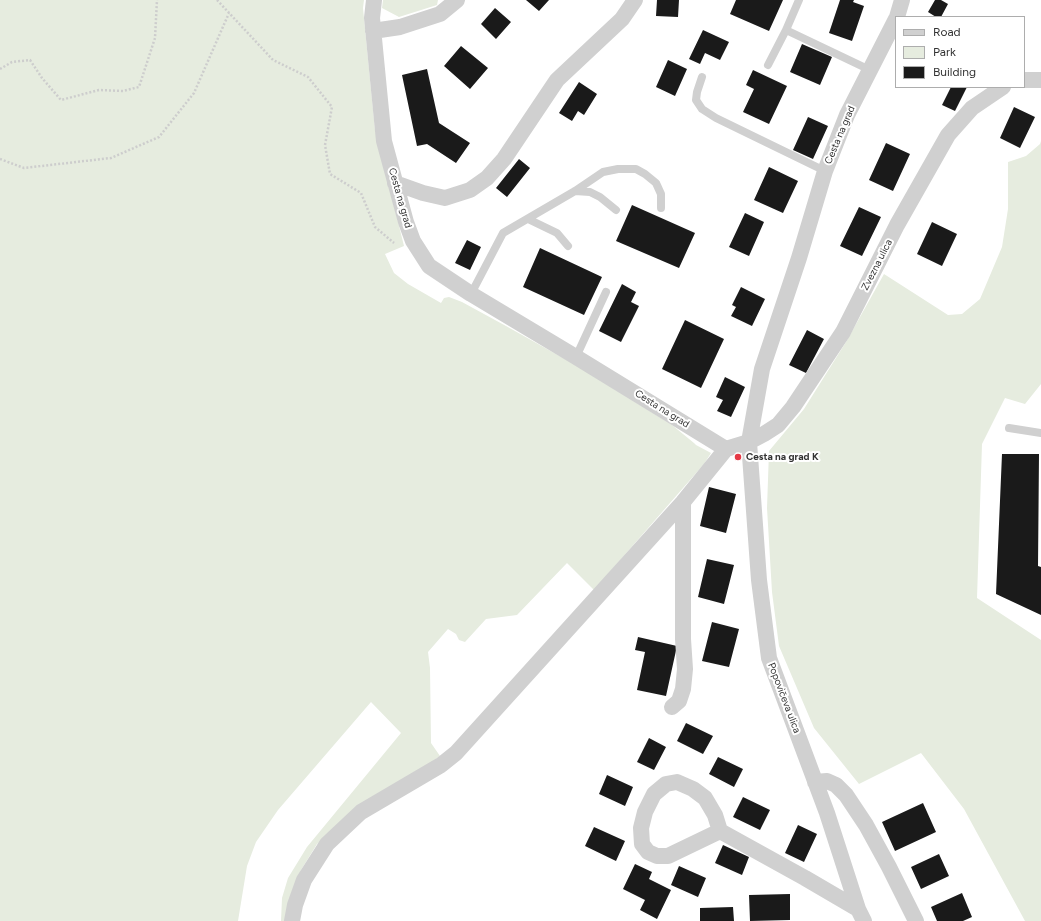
<!DOCTYPE html>
<html>
<head>
<meta charset="utf-8">
<style>
  body { margin:0 }
  #map { position:relative; width:1041px; height:921px; overflow:hidden; background:#fff; font-family:Figtree,sans-serif }
  canvas { display:block }
  .legend { position:absolute; left:895px; top:16px; width:130px; height:72px; box-sizing:border-box; background:#fff; border:1px solid #adadad; margin:0; padding:5px 7px; list-style:none; font-size:12px; color:#333 }
  .legend li { display:flex; align-items:center; gap:8px; height:20px }
  .legend b { width:20px; border:1px solid #adadad }
</style>
</head>
<body>
<div id="map">
<canvas width="1041" height="921"></canvas>
<ul class="legend">
<li><b style="height:5px;background:#d0d0d0"></b>Road</li>
<li><b style="height:11px;background:#e6ecdf"></b>Park</li>
<li><b style="height:11px;background:#1a1a1a"></b>Building</li>
</ul>
</div>
<script>
const c = document.querySelector('canvas').getContext('2d');
c.lineJoin = 'round';
function fill(path, color) {
  c.fillStyle = color;
  c.fill(path, 'evenodd');
}
function poly(rows) {
  const path = new Path2D();
  for (const r of rows) {
    path.moveTo(r[0], r[1]);
    for (let i = 2; i < r.length; i += 2) path.lineTo(r[i], r[i + 1]);
  }
  return path;
}
function strokePath(path, color, width, dash) {
  c.strokeStyle = color;
  c.lineWidth = width;
  c.lineCap = dash ? 'butt' : 'round';
  c.setLineDash(dash || []);
  c.stroke(path);
}
function drawText(font, color, halo, rows, align = 'center') {
  c.font = font + ' Figtree,sans-serif';
  c.lineWidth = 4;
  c.setLineDash([]);
  c.textBaseline = 'middle';
  c.strokeStyle = halo;
  c.fillStyle = color;
  for (const [text, x, y, turn = 0] of rows) {
    c.save();
    c.translate(x, y);
    c.rotate((+turn || 0) * Math.PI / 180);
    c.textAlign = isNaN(turn) ? turn : align;
    if (halo) c.strokeText(text, 0, 0);
    c.fillText(text, 0, 0);
    c.restore();
  }
}
fill(poly([
  [0,0,364,0,363,8,375,130,404,246,385,254,394,273,408,284,441,303,444,298,449,297,462,302,506,326,572,363,672,425,694,443,696,445,711,453,704,464,594,590,567,563,517,615,486,619,465,642,459,640,456,634,448,629,428,652,430,668,431,743,440,756,317,844,301,870,289,901,287,921,281,921,282,898,288,878,307,847,401,733,371,702,278,810,256,842,247,866,238,921,0,921],
  [383,0,438,0,437,5,399,17,382,8],
  [1041,141,1041,384,1025,404,1005,398,982,444,977,598,1041,640,1041,921,1025,921,964,809,921,753,859,784,814,728,779,646,772,592,767,508,769,451,804,409,846,342,884,274,948,315,962,314,980,299,1002,247,1008,209,1008,162,1026,156,1040,144]
]), '#e6ecdf');
fill(poly([
  [526,0,549,0,539,11],
  [657,0,679,0,678,17,656,16],
  [736,0,783,0,769,31,730,14],
  [840,0,854,0,853,2,864,6,852,41,829,33],
  [935,0,941,0,948,4,941,17,936,17,928,12],
  [495,8,511,22,496,39,481,24],
  [703,30,729,42,720,60,705,53,700,64,689,59],
  [802,44,832,57,820,85,790,72],
  [461,46,488,68,470,89,444,66],
  [668,60,687,69,675,96,656,87],
  [427,69,439,123,470,143,456,163,427,144,417,146,402,75],
  [753,70,787,86,769,124,743,112,754,89,746,85],
  [579,82,597,94,584,115,578,111,572,121,559,113],
  [951,87,967,87,955,111,942,105],
  [1014,107,1035,117,1020,148,1000,138],
  [808,117,828,126,813,159,793,150],
  [886,143,910,154,893,191,869,180],
  [519,159,530,168,507,197,496,188],
  [769,167,798,181,783,213,754,200],
  [632,205,695,233,679,268,616,241],
  [859,207,881,217,862,256,840,246],
  [745,213,764,222,749,256,729,247],
  [932,222,957,234,942,266,917,254],
  [467,240,481,247,470,270,455,263],
  [540,248,602,277,584,315,523,287],
  [622,284,636,292,631,302,639,306,621,342,599,331],
  [741,287,765,299,752,326,731,316,736,307,732,305],
  [685,320,724,339,701,388,662,369],
  [807,330,824,339,806,373,789,365],
  [725,377,745,387,731,417,717,411,723,400,716,397],
  [1002,454,1039,454,1038,566,1041,567,1041,615,996,594],
  [709,487,736,494,726,533,700,526],
  [707,559,734,565,724,604,698,597],
  [712,622,739,629,729,667,702,661],
  [638,637,677,646,666,696,637,690,645,652,635,650],
  [686,723,713,736,703,754,677,741],
  [649,738,666,747,654,770,637,762],
  [718,757,743,769,734,787,709,774],
  [607,775,633,787,625,806,599,794],
  [743,797,770,810,760,830,733,817],
  [923,803,936,832,895,851,882,822],
  [798,825,817,834,804,862,785,853],
  [594,827,625,841,616,861,585,846],
  [723,845,749,857,742,875,715,863],
  [939,854,949,876,921,889,911,867],
  [635,864,652,872,649,879,671,890,657,919,640,910,645,900,623,889],
  [679,866,706,878,698,897,671,885],
  [962,893,972,917,963,921,937,921,931,907],
  [790,894,790,920,750,921,749,895],
  [733,907,734,921,700,921,700,908]
]), '#1a1a1a');
strokePath(poly([
  [217,0,273,60,308,77,332,107,325,145,330,174,361,193,375,227,394,243],
  [0,69,12,62,30,60,42,78,61,100,99,90,123,91,139,87,155,38,157,0],
  [0,159,24,168,111,158,159,137,194,93,229,13]
]), '#cdcdcd', 2.5, [2, 2]);
strokePath(poly([
  [799,0,786,30,870,70],
  [768,65,786,30],
  [702,77,697,92,696,100,702,109,716,118,825,171],
  [575,191,590,192,600,197,616,210],
  [528,219,557,233,568,246],
  [471,294,503,233,575,191,603,172,618,169,636,169,645,174,656,183,661,194,661,208],
  [576,357,606,292],
  [1009,428,1041,433]
]), '#d0d0d0', 8);
strokePath(poly([
  [374,0,372,18,384,141,406,222,413,241,429,266,471,294,576,357,726,449,749,442,764,434,778,425,793,407,843,332,897,225,948,135,972,108,1003,87],
  [897,17,902,0],
  [373,31,400,27,440,14,457,0],
  [1024,80,1041,80],
  [395,183,423,193,445,198,470,190,487,178,504,159,557,80,622,19,635,0],
  [672,707,679,701,683,689,685,669,683,639,683,502],
  [815,782,827,781,836,785,846,795,866,825,889,867,916,921],
  [720,831,668,856,657,856,648,852,642,844,641,828,645,812,654,794,666,784,677,782,693,789,705,798,715,815,720,831,805,878,858,909],
  [292,921,295,905,304,880,327,844,361,812,441,765,456,753,683,502,726,449],
  [864,921,858,909,827,813,769,658,759,580,749,442,762,369,799,258,825,171,847,115,896,19]
]), '#d0d0d0', 16);
for (const [x, y, r, color] of [
  [738,457,4,"#e63946"]
]) {
  const dot = new Path2D();
  dot.arc(x, y, r, 0, 2 * Math.PI);
  c.fillStyle = color;
  c.fill(dot);
  strokePath(dot, '#fff', 1.5);
}
drawText('10px', '#333', '#fff', [
  ["Cesta na grad",840,135,-67],
  ["Cesta na grad",400,198,74],
  ["Zvezna ulica",877,265,-63],
  ["Cesta na grad",662,409,32],
  ["Popovičeva ulica",784,698,69]
]);
drawText('bold 10px', '#333', '#fff', [
  ["Cesta na grad K",746,457]
], 'left');
</script>
</body>
</html>
